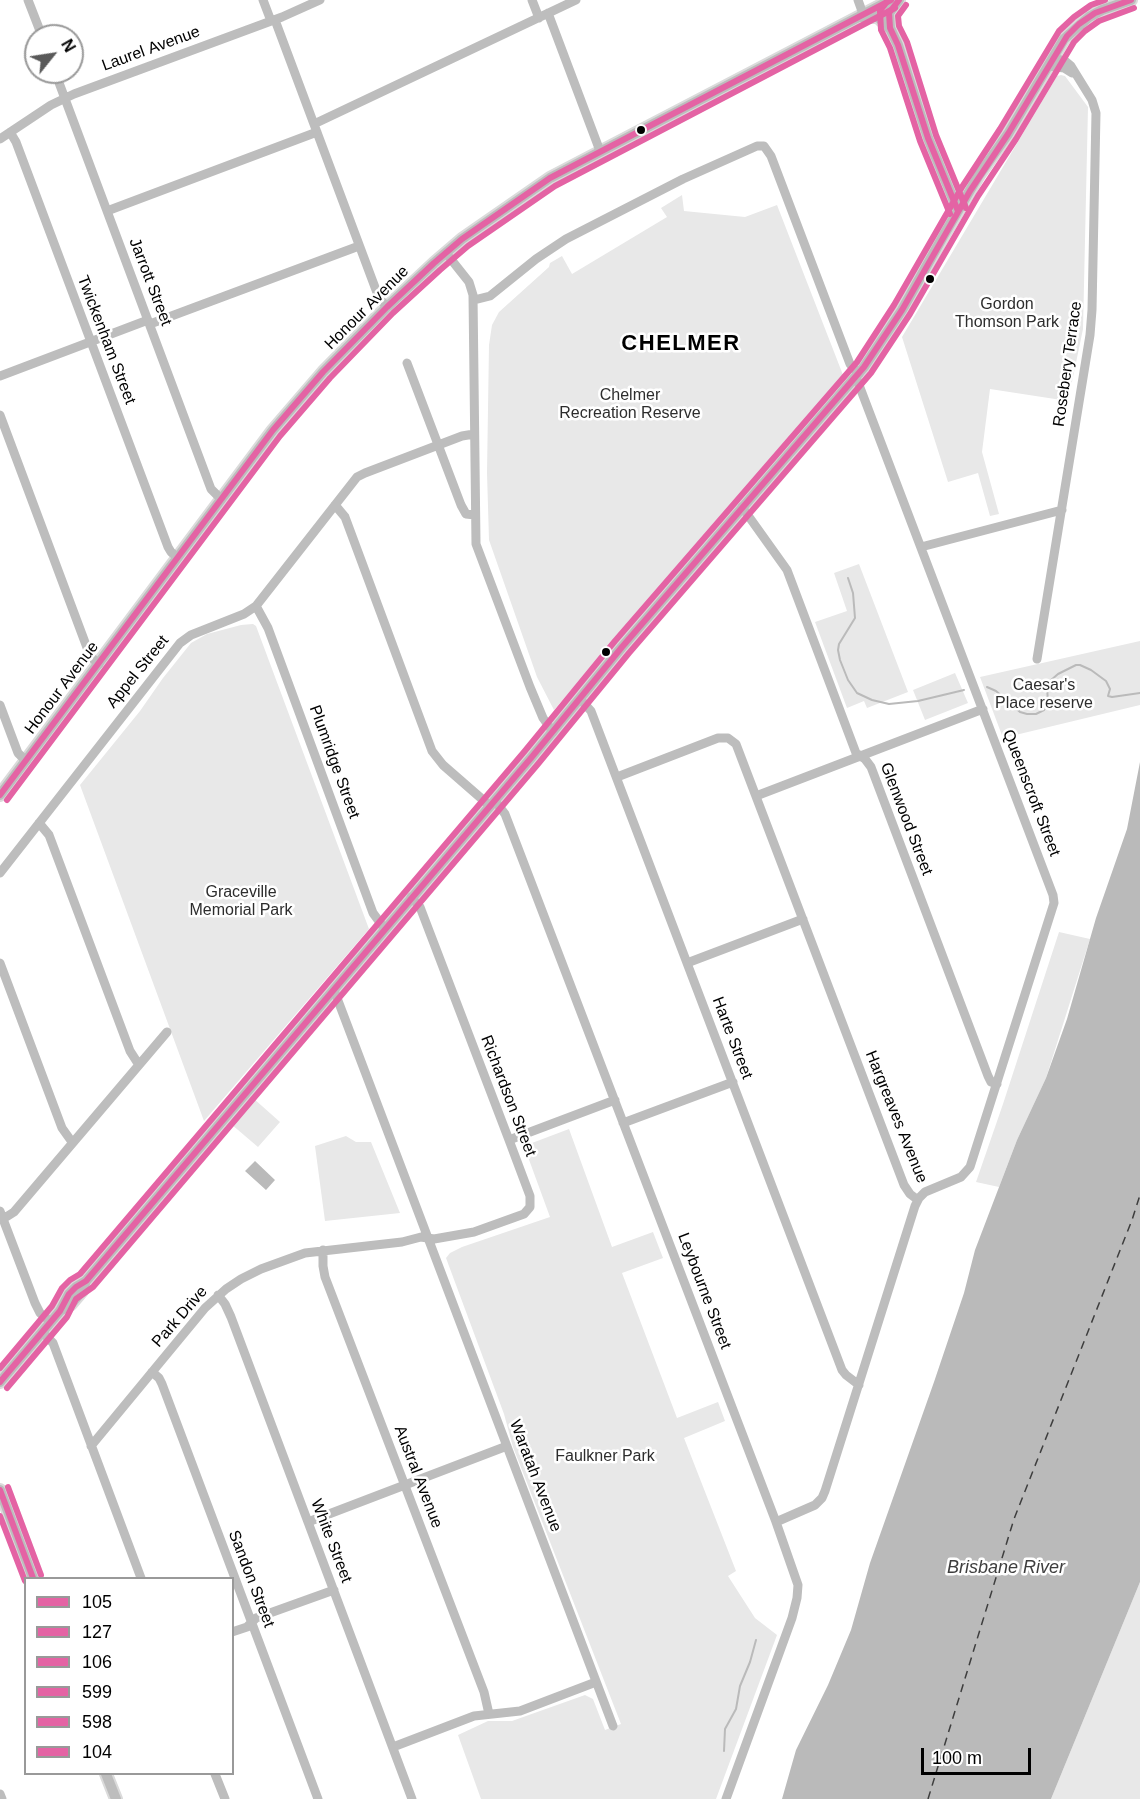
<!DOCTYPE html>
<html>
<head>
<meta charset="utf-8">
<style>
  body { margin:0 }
  #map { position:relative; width:1140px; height:1799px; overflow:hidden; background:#fff; font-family:Helvetica,sans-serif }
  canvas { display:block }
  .legend { position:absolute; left:24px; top:1577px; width:210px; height:198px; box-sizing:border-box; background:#fff; border:2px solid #999; margin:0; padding:8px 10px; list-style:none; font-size:18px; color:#000 }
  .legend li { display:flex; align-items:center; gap:12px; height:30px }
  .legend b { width:30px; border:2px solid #999 }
  .north { position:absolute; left:24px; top:24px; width:60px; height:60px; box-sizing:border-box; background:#fff; border:2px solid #999; border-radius:50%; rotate:60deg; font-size:16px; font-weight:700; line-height:24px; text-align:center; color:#000 }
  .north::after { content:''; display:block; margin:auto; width:21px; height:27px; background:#595959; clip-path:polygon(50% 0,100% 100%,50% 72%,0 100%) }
  .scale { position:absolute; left:921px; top:1748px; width:110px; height:27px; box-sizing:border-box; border:3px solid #000; border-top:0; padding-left:8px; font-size:18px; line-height:21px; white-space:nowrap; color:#000; -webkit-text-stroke:4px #fff; paint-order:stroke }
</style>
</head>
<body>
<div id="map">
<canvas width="1140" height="1799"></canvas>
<ul class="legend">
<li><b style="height:8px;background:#e463a4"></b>105</li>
<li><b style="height:8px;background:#e463a4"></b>127</li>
<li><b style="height:8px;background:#e463a4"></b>106</li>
<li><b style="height:8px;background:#e463a4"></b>599</li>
<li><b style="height:8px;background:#e463a4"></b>598</li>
<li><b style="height:8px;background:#e463a4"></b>104</li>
</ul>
<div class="north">N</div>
<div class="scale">100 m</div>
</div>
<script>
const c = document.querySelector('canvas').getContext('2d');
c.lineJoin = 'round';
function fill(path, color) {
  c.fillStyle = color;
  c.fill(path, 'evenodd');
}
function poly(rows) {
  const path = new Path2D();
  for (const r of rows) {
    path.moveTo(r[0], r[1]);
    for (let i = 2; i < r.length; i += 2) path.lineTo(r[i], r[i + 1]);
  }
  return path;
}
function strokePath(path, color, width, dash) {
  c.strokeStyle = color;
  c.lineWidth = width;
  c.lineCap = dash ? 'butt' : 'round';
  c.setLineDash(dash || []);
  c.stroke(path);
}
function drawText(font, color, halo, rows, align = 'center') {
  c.font = font + ' Helvetica,sans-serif';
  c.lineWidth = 5;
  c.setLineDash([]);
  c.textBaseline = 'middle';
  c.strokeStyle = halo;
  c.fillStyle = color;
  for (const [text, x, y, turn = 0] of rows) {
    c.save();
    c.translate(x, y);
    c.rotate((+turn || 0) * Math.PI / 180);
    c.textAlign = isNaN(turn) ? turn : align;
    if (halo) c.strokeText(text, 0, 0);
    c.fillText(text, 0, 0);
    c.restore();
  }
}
fill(poly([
  [1061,75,1065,76,1088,107,1083,329,1068,401,990,389,982,452,999,514,990,516,978,473,948,482,902,337,1057,76],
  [682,195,684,211,745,217,777,205,843,375,554,710,537,677,489,540,487,473,489,345,492,325,499,312,549,267,550,263,562,256,572,274,667,217,661,208],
  [859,564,908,692,867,708,864,701,847,708,815,622,847,611,834,573],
  [253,624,256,626,369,929,204,1121,80,785,140,711,163,678,191,643,207,634,241,625],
  [1140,641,1140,705,1003,738,980,677],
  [955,673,968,703,925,720,913,690],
  [1059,932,1090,939,1046,1078,1017,1140,999,1187,976,1182,1003,1104],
  [253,1098,280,1122,258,1147,231,1124],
  [569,1129,612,1247,653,1232,663,1258,622,1273,677,1418,718,1402,725,1421,684,1438,736,1571,728,1576,755,1618,777,1635,716,1799,481,1799,458,1735,488,1721,512,1721,585,1695,593,1699,605,1730,621,1724,513,1447,504,1414,446,1258,450,1253,462,1247,550,1217,524,1146],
  [346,1136,356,1142,371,1142,400,1213,325,1221,315,1146],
  [1140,1582,1140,1799,1051,1799]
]), '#e8e8e8');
fill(poly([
  [1140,762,1140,1582,1051,1799,782,1799,796,1750,828,1685,851,1630,870,1563,934,1382,964,1293,975,1250,1017,1140,1046,1078,1067,1019,1096,918,1127,829],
  [255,1161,275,1180,266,1190,245,1171]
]), '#bababa');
strokePath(poly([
  [848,578,853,593,855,618,839,644,838,650,840,660,848,680,857,693,872,700,889,704,918,701,964,690],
  [987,687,996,691,1020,712,1027,714,1036,714,1044,710,1048,702,1047,687,1050,681,1058,674,1076,665,1080,665,1091,670,1106,681,1110,689,1108,696,1112,697,1140,693],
  [724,1751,725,1729,736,1709,740,1686,750,1662,756,1640]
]), '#bababa', 2);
strokePath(poly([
  [928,1799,1014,1519,1132,1220,1140,1195]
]), '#3e3e3e', 1.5, [8, 6]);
const major = poly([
  [899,0,889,13,890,28,898,45,928,138,958,211],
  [860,17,878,17,891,30],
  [0,795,273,430,323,372,387,307,434,263,462,239,550,178,891,0],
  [60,1311,69,1294,76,1287,86,1281,531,758,622,647,864,367,902,310,945,233,979,175,1008,134,1064,39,1089,17,1102,10,1131,0],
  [0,1382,60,1311,71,1304,82,1291,86,1281],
  [0,1490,33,1578],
  [106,1774,116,1799]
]);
strokePath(major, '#dbdbdb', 14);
strokePath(poly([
  [28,0,42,36],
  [263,0,271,21],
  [532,0,539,18],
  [858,0,863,14],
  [548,13,600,151],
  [275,20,379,298,387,307],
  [1049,66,1064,68,1072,73],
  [55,72,211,489,221,499],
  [314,124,576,0],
  [10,132,16,142,168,547,171,552,177,557],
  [0,139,51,105,74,94,282,17,320,0],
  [107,211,317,132],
  [446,253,469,282,473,295,476,544,530,687,543,718,553,732],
  [474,300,490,296,536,259,566,239,683,179,757,146,764,146,771,156,850,364,859,374],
  [150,324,359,246],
  [407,363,461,505,466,514,475,515],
  [0,376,148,320],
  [0,415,89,653,92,658,99,664],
  [335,505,345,517,432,751,443,765,490,806],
  [742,507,787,570,856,753,865,759,871,767,988,1076,991,1082,997,1084],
  [921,547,1062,510],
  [256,606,268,628,373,913,384,928],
  [1037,659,1090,335,1092,310,1096,113,1092,100,1071,66,1065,61,1054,58],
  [580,699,591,711,842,1370,846,1375,859,1385],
  [0,705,18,753,26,761],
  [617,777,718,738,728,738,736,744,904,1185,910,1194,918,1200],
  [756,796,983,709],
  [495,801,505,814,776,1522,798,1585,797,1598,792,1618,726,1799],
  [39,823,49,835,130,1051,139,1065],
  [0,873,180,643,191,635,244,614,256,606,357,477,365,473,462,436,474,434],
  [0,963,62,1128,72,1142],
  [687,963,803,919],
  [334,990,613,1726],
  [623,1123,733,1082],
  [509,1140,615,1100],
  [0,1211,35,1303,40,1313,51,1322],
  [3,1219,14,1212,167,1032],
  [323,1250,323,1266,325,1277,484,1692,489,1714],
  [218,1295,225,1304,231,1317,412,1799],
  [42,1332,53,1343,141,1578],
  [152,1372,159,1378,162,1384,318,1799],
  [91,1446,205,1308,226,1289,241,1279,261,1269,305,1253,402,1242,421,1237,434,1239,474,1232,524,1214,530,1207,530,1196,509,1140,420,907,411,897],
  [308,1522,507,1446],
  [776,1522,815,1505,822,1498,825,1491,915,1206,919,1198,925,1192,961,1177,970,1167,1054,903,1053,895,856,377],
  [232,1632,247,1627,256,1618,334,1590],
  [393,1747,474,1716,520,1711,596,1682],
  [215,1774,225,1799],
  [0,1794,2,1799]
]), '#bdbdbd', 9);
strokePath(major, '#bdbdbd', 10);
strokePath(poly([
  [899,0,889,13,890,28,898,45,928,138,958,211],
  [0,1382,60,1311,69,1294,76,1287,86,1281,531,758,622,647,864,367,902,310,970,191,1008,134,1067,36,1079,24,1095,13,1131,0],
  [0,1490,33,1578]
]), '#e463a4', 6);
strokePath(poly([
  [888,0,880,11,881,30,890,48,920,141,950,214],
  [7,1388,67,1317,76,1299,93,1287,538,764,629,653,871,373,910,314,978,196,1016,139,1074,42,1085,31,1099,21,1134,8],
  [0,1516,25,1581]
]), '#e463a4', 6);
strokePath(poly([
  [906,5,898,16,899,26,907,42,936,135,966,208],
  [0,1368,52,1306,62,1288,70,1280,80,1274,524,752,615,641,857,362,894,305,962,187,1000,129,1059,31,1074,17,1091,5,1105,0]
]), '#e463a4', 6);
strokePath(poly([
  [0,795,273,430,323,372,387,307,434,263,462,239,550,178,891,0]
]), '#e463a4', 6);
strokePath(poly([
  [7,800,280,436,330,378,393,313,440,270,468,246,555,186,895,8]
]), '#e463a4', 6);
strokePath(poly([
  [8,1487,41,1575]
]), '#e463a4', 6);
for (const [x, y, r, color] of [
  [641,130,5,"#000"],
  [930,279,5,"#000"],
  [606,652,5,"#000"]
]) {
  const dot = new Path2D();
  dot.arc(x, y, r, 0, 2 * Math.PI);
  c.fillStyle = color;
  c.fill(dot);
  strokePath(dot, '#fff', 2);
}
drawText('16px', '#000', '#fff', [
  ["Laurel Avenue",151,49,-20],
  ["Jarrott Street",150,282,69],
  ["Honour Avenue",367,308,-45],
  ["Twickenham Street",106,340,69],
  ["Rosebery Terrace",1068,364,-82],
  ["Appel Street",138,672,-51],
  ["Honour Avenue",62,688,-53],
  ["Plumridge Street",334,762,70],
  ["Queenscroft Street",1031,793,69],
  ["Glenwood Street",906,819,69],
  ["Harte Street",732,1038,69],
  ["Richardson Street",508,1096,69],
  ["Hargreaves Avenue",896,1117,68],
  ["Leybourne Street",704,1291,69],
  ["Park Drive",180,1317,-49],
  ["Waratah Avenue",535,1476,69],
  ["Austral Avenue",418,1477,69],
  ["White Street",331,1541,69],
  ["Sandon Street",251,1579,69]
]);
drawText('16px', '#2d2d2d', '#fff', [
  ["Gordon",1007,305],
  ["Thomson Park",1007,323],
  ["Chelmer",630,396],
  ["Recreation Reserve",630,414],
  ["Caesar's",1044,686],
  ["Place reserve",1044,704],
  ["Graceville",241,893],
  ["Memorial Park",241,911],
  ["Faulkner Park",605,1457]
]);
drawText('italic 18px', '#3e3e3e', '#fff', [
  ["Brisbane River",1006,1568]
]);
c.letterSpacing = '1.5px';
drawText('bold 22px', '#000', '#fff', [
  ["CHELMER",681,344]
]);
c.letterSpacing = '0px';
</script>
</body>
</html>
